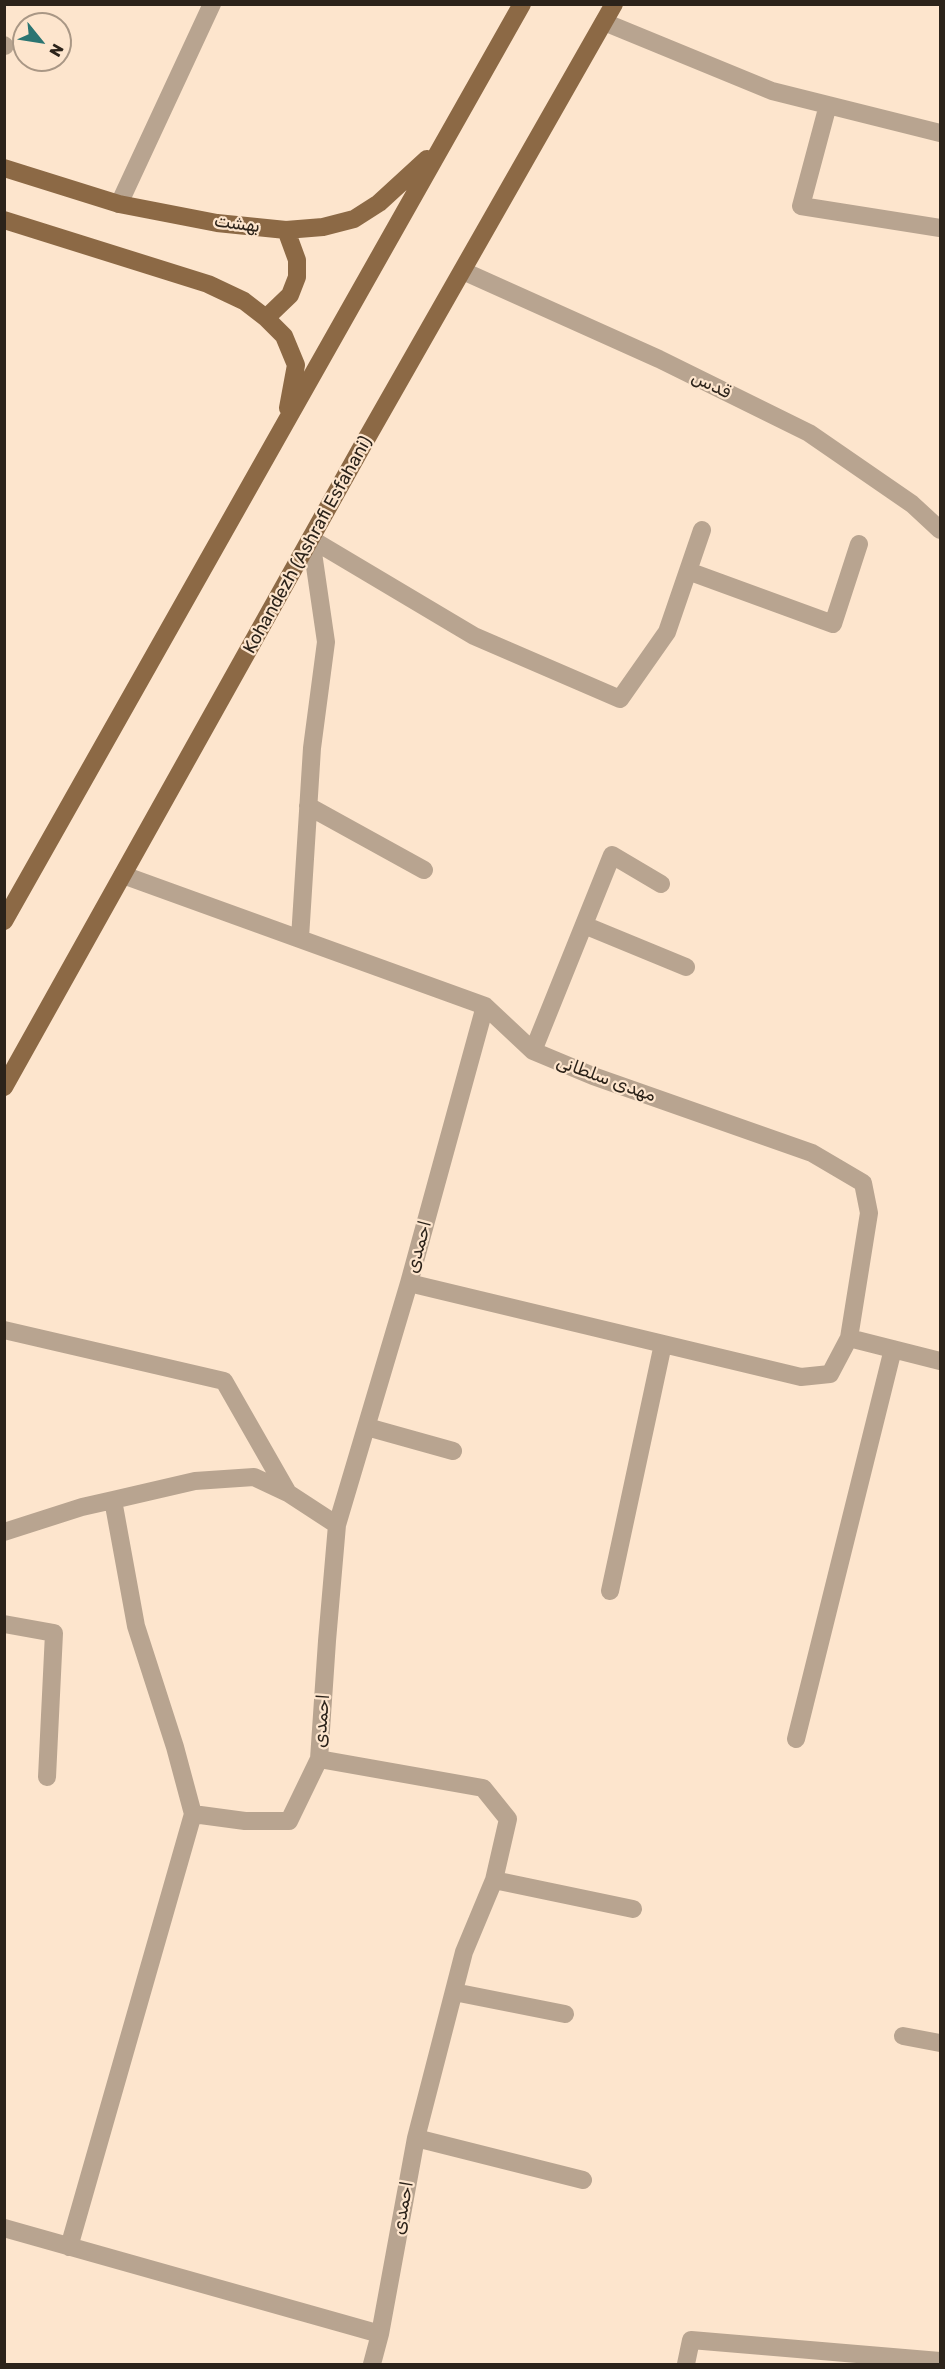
<!DOCTYPE html>
<html>
<head>
<meta charset="utf-8">
<style>
  body { margin:0 }
  #map { position:relative; width:945px; height:2369px; overflow:hidden; background:#fde5cd; font-family:Rubik,sans-serif }
  canvas { display:block }
  .frame { position:absolute; inset:0; border:6px solid #2c231a; pointer-events:none }
  .north { position:absolute; left:12px; top:12px; width:60px; height:60px; box-sizing:border-box; background:#fde5cd; border:2px solid #a99785; border-radius:50%; rotate:120deg; font-size:16px; font-weight:700; line-height:24px; text-align:center; color:#2c231a }
  .north::after { content:''; display:block; margin:auto; width:21px; height:27px; background:#2b7572; clip-path:polygon(50% 0,100% 100%,50% 72%,0 100%) }
</style>
</head>
<body>
<div id="map">
<canvas width="945" height="2369"></canvas>
<div class="frame"></div>
<div class="north">N</div>
</div>
<script>
const c = document.querySelector('canvas').getContext('2d');
c.lineJoin = 'round';
function poly(rows) {
  const path = new Path2D();
  for (const r of rows) {
    path.moveTo(r[0], r[1]);
    for (let i = 2; i < r.length; i += 2) path.lineTo(r[i], r[i + 1]);
  }
  return path;
}
function strokePath(path, color, width, dash) {
  c.strokeStyle = color;
  c.lineWidth = width;
  c.lineCap = dash ? 'butt' : 'round';
  c.setLineDash(dash || []);
  c.stroke(path);
}
function drawText(font, color, halo, rows, align = 'center') {
  c.font = font + ' Rubik,"Noto Sans Arabic",sans-serif';
  c.lineWidth = 4.5;
  c.setLineDash([]);
  c.textBaseline = 'middle';
  c.strokeStyle = halo;
  c.fillStyle = color;
  for (const [text, x, y, turn = 0] of rows) {
    c.save();
    c.translate(x, y);
    c.rotate((+turn || 0) * Math.PI / 180);
    c.textAlign = isNaN(turn) ? turn : align;
    if (halo) c.strokeText(text, 0, 0);
    c.fillText(text, 0, 0);
    c.restore();
  }
}
strokePath(poly([
  [604,22,772,91,940,133],
  [4,45,5,46],
  [828,105,801,206,940,228],
  [119,204,212,4],
  [463,271,659,359,809,433,912,504,940,530],
  [311,539,474,636,620,699,667,632,702,530],
  [688,571,833,624,859,544],
  [308,806,424,870],
  [123,875,485,1006,533,1051,593,1076,812,1153,863,1183,869,1213,849,1338,940,1361],
  [584,925,686,967],
  [300,938,312,748,326,642,311,539],
  [533,1051,612,855,661,884],
  [409,1283,801,1377,830,1374,849,1338],
  [4,1330,224,1381,288,1493],
  [367,1427,453,1451],
  [4,1532,82,1507,113,1500,195,1481,254,1477,288,1493,337,1525],
  [610,1591,663,1344],
  [4,1624,54,1633,47,1777],
  [796,1739,893,1349],
  [193,1814,245,1821,289,1821,319,1759],
  [494,1880,633,1909],
  [454,1992,565,2014],
  [903,2036,940,2043],
  [416,2138,583,2180],
  [4,2228,380,2334],
  [69,2247,193,1814,175,1747,136,1626,113,1500],
  [372,2364,380,2334,416,2138,464,1952,494,1880,508,1819,483,1788,319,1759,327,1641,337,1525,409,1283,485,1006],
  [686,2364,691,2340,940,2361]
]), '#b8a490', 18);
strokePath(poly([
  [4,168,119,204,217,223,286,230,323,227,354,219,379,203,427,159],
  [4,220,208,284,244,301,266,318,284,336,296,365,288,408],
  [266,318,290,295,297,277,297,260,286,230],
  [4,921,522,4],
  [4,1087,364,443,614,4]
]), '#8c6945', 18);
drawText('18px', '#2c231a', '#fde5cd', [
  ["بهشت",237,224,7],
  ["قدس",711,385,26],
  ["Kohandezh (Ashrafi Esfahani)",308,545,-61],
  ["مهدی سلطانی",606,1079,20],
  ["احمدی",419,1247,-75],
  ["احمدی",322,1721,-86],
  ["احمدی",403,2208,-80]
]);
</script>
</body>
</html>
